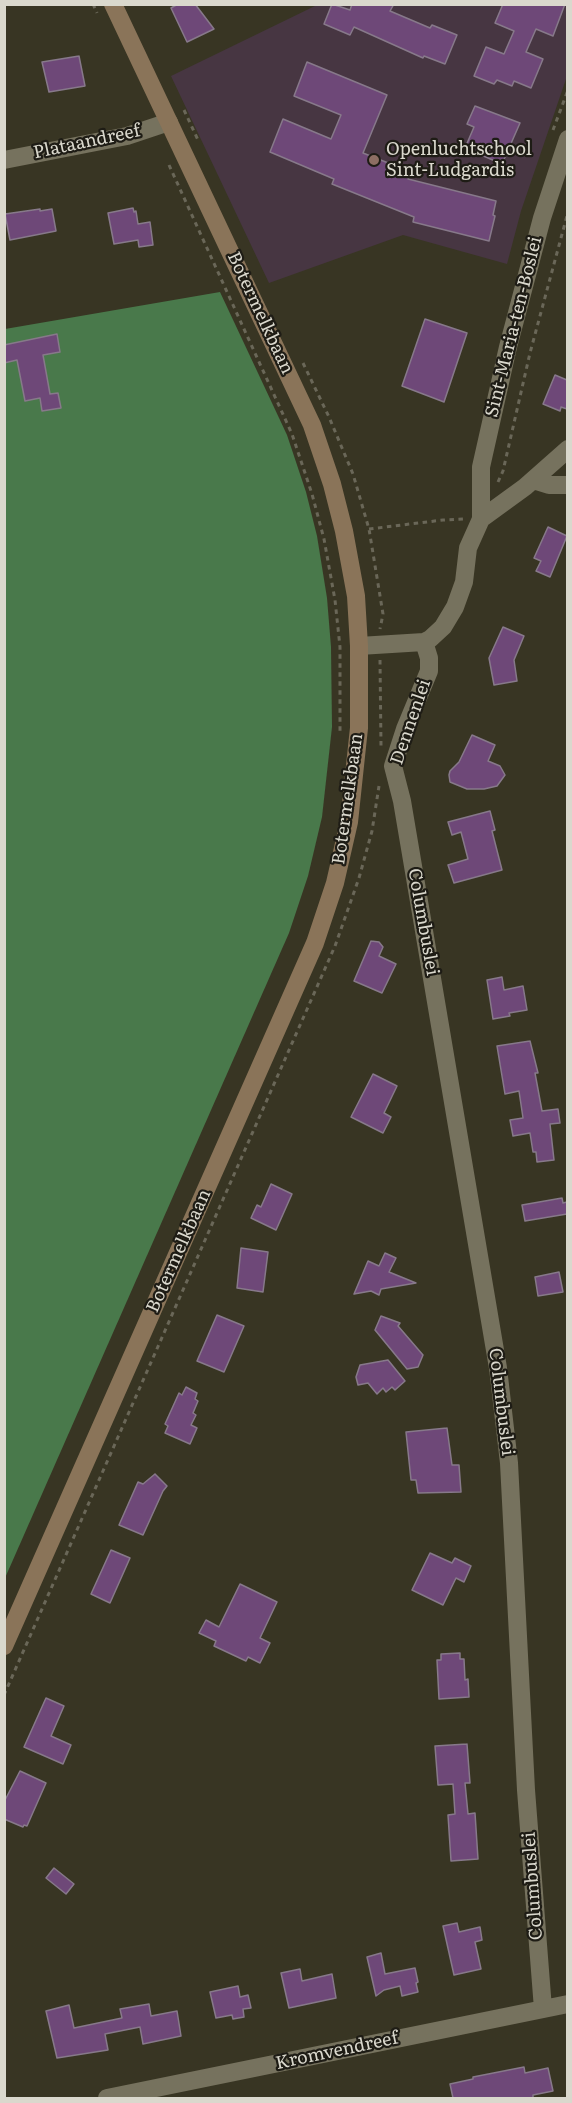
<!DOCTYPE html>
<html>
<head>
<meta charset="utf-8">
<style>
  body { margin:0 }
  #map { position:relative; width:572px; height:2103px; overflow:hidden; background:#383523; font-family:Literata,serif }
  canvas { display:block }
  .frame { position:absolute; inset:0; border:6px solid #dad8cd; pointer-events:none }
</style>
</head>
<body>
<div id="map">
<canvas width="572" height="2103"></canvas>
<div class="frame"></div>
</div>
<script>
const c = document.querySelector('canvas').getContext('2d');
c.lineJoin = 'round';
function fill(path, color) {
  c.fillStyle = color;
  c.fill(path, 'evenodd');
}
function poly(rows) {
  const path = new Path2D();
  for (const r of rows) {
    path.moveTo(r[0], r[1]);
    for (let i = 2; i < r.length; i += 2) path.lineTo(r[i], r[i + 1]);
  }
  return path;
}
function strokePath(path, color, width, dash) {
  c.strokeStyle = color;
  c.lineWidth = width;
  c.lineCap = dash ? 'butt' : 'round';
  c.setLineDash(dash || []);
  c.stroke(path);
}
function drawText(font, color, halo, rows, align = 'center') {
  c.font = font + ' Literata,serif';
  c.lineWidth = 4.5;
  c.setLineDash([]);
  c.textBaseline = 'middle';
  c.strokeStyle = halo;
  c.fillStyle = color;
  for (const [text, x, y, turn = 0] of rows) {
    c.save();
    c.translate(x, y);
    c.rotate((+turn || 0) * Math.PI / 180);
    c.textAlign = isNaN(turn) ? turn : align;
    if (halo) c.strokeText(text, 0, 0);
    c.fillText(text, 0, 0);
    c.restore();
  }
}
fill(poly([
  [317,5,567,5,567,76,521,211,507,264,403,235,269,283,171,76]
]), '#473642');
fill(poly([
  [220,292,287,435,306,492,317,536,327,598,331,647,332,727,322,817,308,876,289,933,5,1578,5,329]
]), '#49794b');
const building = poly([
  [178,4,195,4,214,29,187,42,171,8,178,4],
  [332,4,350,10,352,4,394,4,390,11,430,28,432,25,457,35,445,64,424,56,423,58,354,27,350,35,324,24,332,4],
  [503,4,565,4,553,36,536,29,526,52,543,59,531,88,514,81,512,86,497,80,494,84,474,76,486,47,504,54,514,31,495,23,503,4],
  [79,56,85,86,49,92,42,62,79,56],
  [307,62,387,95,363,153,411,172,408,179,496,201,493,215,495,216,489,241,413,222,414,217,332,184,334,179,270,152,283,119,331,139,341,115,294,96,307,62],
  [475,106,520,123,502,164,465,148,474,127,467,124,475,106],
  [133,208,134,212,136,211,138,224,150,222,153,245,139,247,138,240,114,244,108,213,133,208],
  [40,209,40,211,52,209,56,231,10,240,5,214,40,209],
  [425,319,467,333,444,402,402,386,425,319],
  [57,334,60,352,43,355,50,394,58,393,61,408,42,411,40,398,25,401,17,360,4,363,4,345,57,334],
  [555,375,567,380,567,409,561,407,560,411,543,404,555,375],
  [548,527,567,536,550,577,536,571,541,561,534,558,548,527],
  [503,627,524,636,514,660,517,681,494,685,489,658,503,627],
  [472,735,495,745,488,761,500,766,505,775,497,786,484,789,467,789,450,782,449,775,450,771,459,762,472,735],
  [490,811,495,830,492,831,502,870,454,883,448,865,468,859,461,832,452,835,448,822,490,811],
  [371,941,379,942,383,947,379,956,396,964,382,993,354,981,371,941],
  [502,977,504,990,523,986,527,1010,509,1013,510,1016,493,1019,487,980,502,977],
  [530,1041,538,1073,535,1073,542,1111,558,1109,560,1123,550,1124,554,1160,537,1162,536,1152,533,1152,530,1133,513,1136,510,1120,523,1118,519,1091,505,1094,497,1046,530,1041],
  [373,1074,397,1086,384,1113,391,1117,383,1133,351,1117,373,1074],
  [271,1184,292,1194,276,1230,251,1218,257,1205,261,1207,271,1184],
  [562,1198,563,1203,567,1202,567,1214,525,1221,522,1205,562,1198],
  [241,1248,268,1252,263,1292,237,1288,241,1248],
  [385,1253,396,1258,389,1272,416,1283,381,1289,379,1295,371,1291,354,1294,368,1261,379,1266,385,1253],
  [559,1272,563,1292,538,1296,535,1277,559,1272],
  [217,1315,244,1326,224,1372,197,1361,217,1315],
  [381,1316,400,1323,398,1326,423,1355,418,1367,407,1369,375,1330,381,1316],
  [388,1360,405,1381,395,1390,392,1387,386,1392,383,1388,377,1394,368,1383,358,1385,356,1377,360,1365,388,1360],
  [186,1387,197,1393,195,1399,198,1401,193,1413,196,1415,191,1425,197,1428,190,1444,165,1433,168,1426,165,1424,179,1393,182,1395,186,1387],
  [447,1428,452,1465,459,1465,461,1492,418,1493,416,1480,411,1480,406,1432,447,1428],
  [155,1474,167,1486,163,1491,143,1535,119,1525,138,1482,143,1484,155,1474],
  [111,1550,130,1558,110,1603,91,1594,111,1550],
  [430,1553,452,1563,455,1558,471,1566,464,1582,456,1578,443,1605,412,1590,430,1553],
  [240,1584,277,1602,260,1638,270,1643,260,1663,248,1657,246,1661,214,1646,216,1641,199,1633,206,1620,219,1627,240,1584],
  [460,1653,460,1659,464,1659,465,1680,468,1679,469,1697,439,1699,437,1660,441,1660,441,1654,460,1653],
  [46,1698,64,1706,51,1736,71,1745,63,1764,24,1747,46,1698],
  [467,1744,470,1783,465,1783,468,1814,475,1813,478,1859,451,1861,448,1815,455,1814,453,1784,438,1785,435,1746,467,1744],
  [20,1771,46,1783,27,1826,24,1825,23,1827,4,1819,4,1802,20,1771],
  [54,1868,74,1884,66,1894,46,1878,54,1868],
  [457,1923,459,1932,480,1927,482,1940,475,1942,481,1969,454,1975,443,1926,457,1923],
  [381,1953,385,1974,415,1968,418,1982,416,1983,418,1992,402,1996,400,1986,384,1990,376,1996,367,1957,381,1953],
  [300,1969,302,1981,332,1974,336,1998,289,2008,281,1973,300,1969],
  [238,1986,240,1997,248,1995,251,2008,243,2009,244,2017,233,2019,232,2015,216,2018,210,1992,238,1986],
  [149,2004,151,2016,177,2011,181,2036,143,2044,140,2027,105,2034,108,2050,57,2058,46,2011,69,2005,74,2028,122,2018,120,2009,149,2004],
  [524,2067,525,2073,548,2068,553,2091,533,2095,533,2098,453,2098,450,2084,473,2079,473,2077,524,2067]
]);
fill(building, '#6e4878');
strokePath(building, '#87798a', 1.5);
strokePath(poly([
  [93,4,97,13],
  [184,110,198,140],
  [553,130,568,90],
  [169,165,292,434,312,494,324,539,335,600,340,647,340,735],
  [303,363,329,417,353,474,369,529,383,614,380,629],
  [498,482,503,471,530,353,568,212],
  [369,529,443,520,463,519],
  [380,660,381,746],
  [4,1695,335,946,359,878,372,831,379,786]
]), '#6a6758', 3, [4.5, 4.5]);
strokePath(poly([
  [4,160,127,136,169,122],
  [533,480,549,485,568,485],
  [481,519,481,467,508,347,542,218,568,139],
  [424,642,429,658,429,671,405,729,393,766,402,801,498,1368,509,1463,526,1790,543,2009],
  [359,646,424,642,430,639,443,627,455,607,464,582,468,548,481,519,525,487,568,449],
  [107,2098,568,2004]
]), '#76725e', 18);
strokePath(poly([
  [4,1646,315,943,335,883,349,822,359,728,359,646,356,596,344,531,332,484,312,425,113,4]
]), '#8a7459', 18);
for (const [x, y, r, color] of [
  [374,160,6,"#8d6e63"]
]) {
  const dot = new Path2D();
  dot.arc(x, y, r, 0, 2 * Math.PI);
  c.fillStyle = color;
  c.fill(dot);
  strokePath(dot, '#1e1c15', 2);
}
drawText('18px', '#dad8cd', '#1e1c15', [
  ["Plataandreef",87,142,-12],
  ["Botermelkbaan",260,313,65],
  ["Sint-Maria-ten-Boslei",514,327,-76],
  ["Dennenlei",411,722,-71],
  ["Botermelkbaan",348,799,-82],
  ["Columbuslei",423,922,80],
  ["Botermelkbaan",179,1251,-66],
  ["Columbuslei",501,1402,83],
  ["Columbuslei",533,1886,-94],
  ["Kromvendreef",337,2051,-12]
]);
drawText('18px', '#dad8cd', '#1e1c15', [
  ["Openluchtschool",386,150],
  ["Sint-Ludgardis",386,171]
], 'left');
</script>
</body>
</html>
